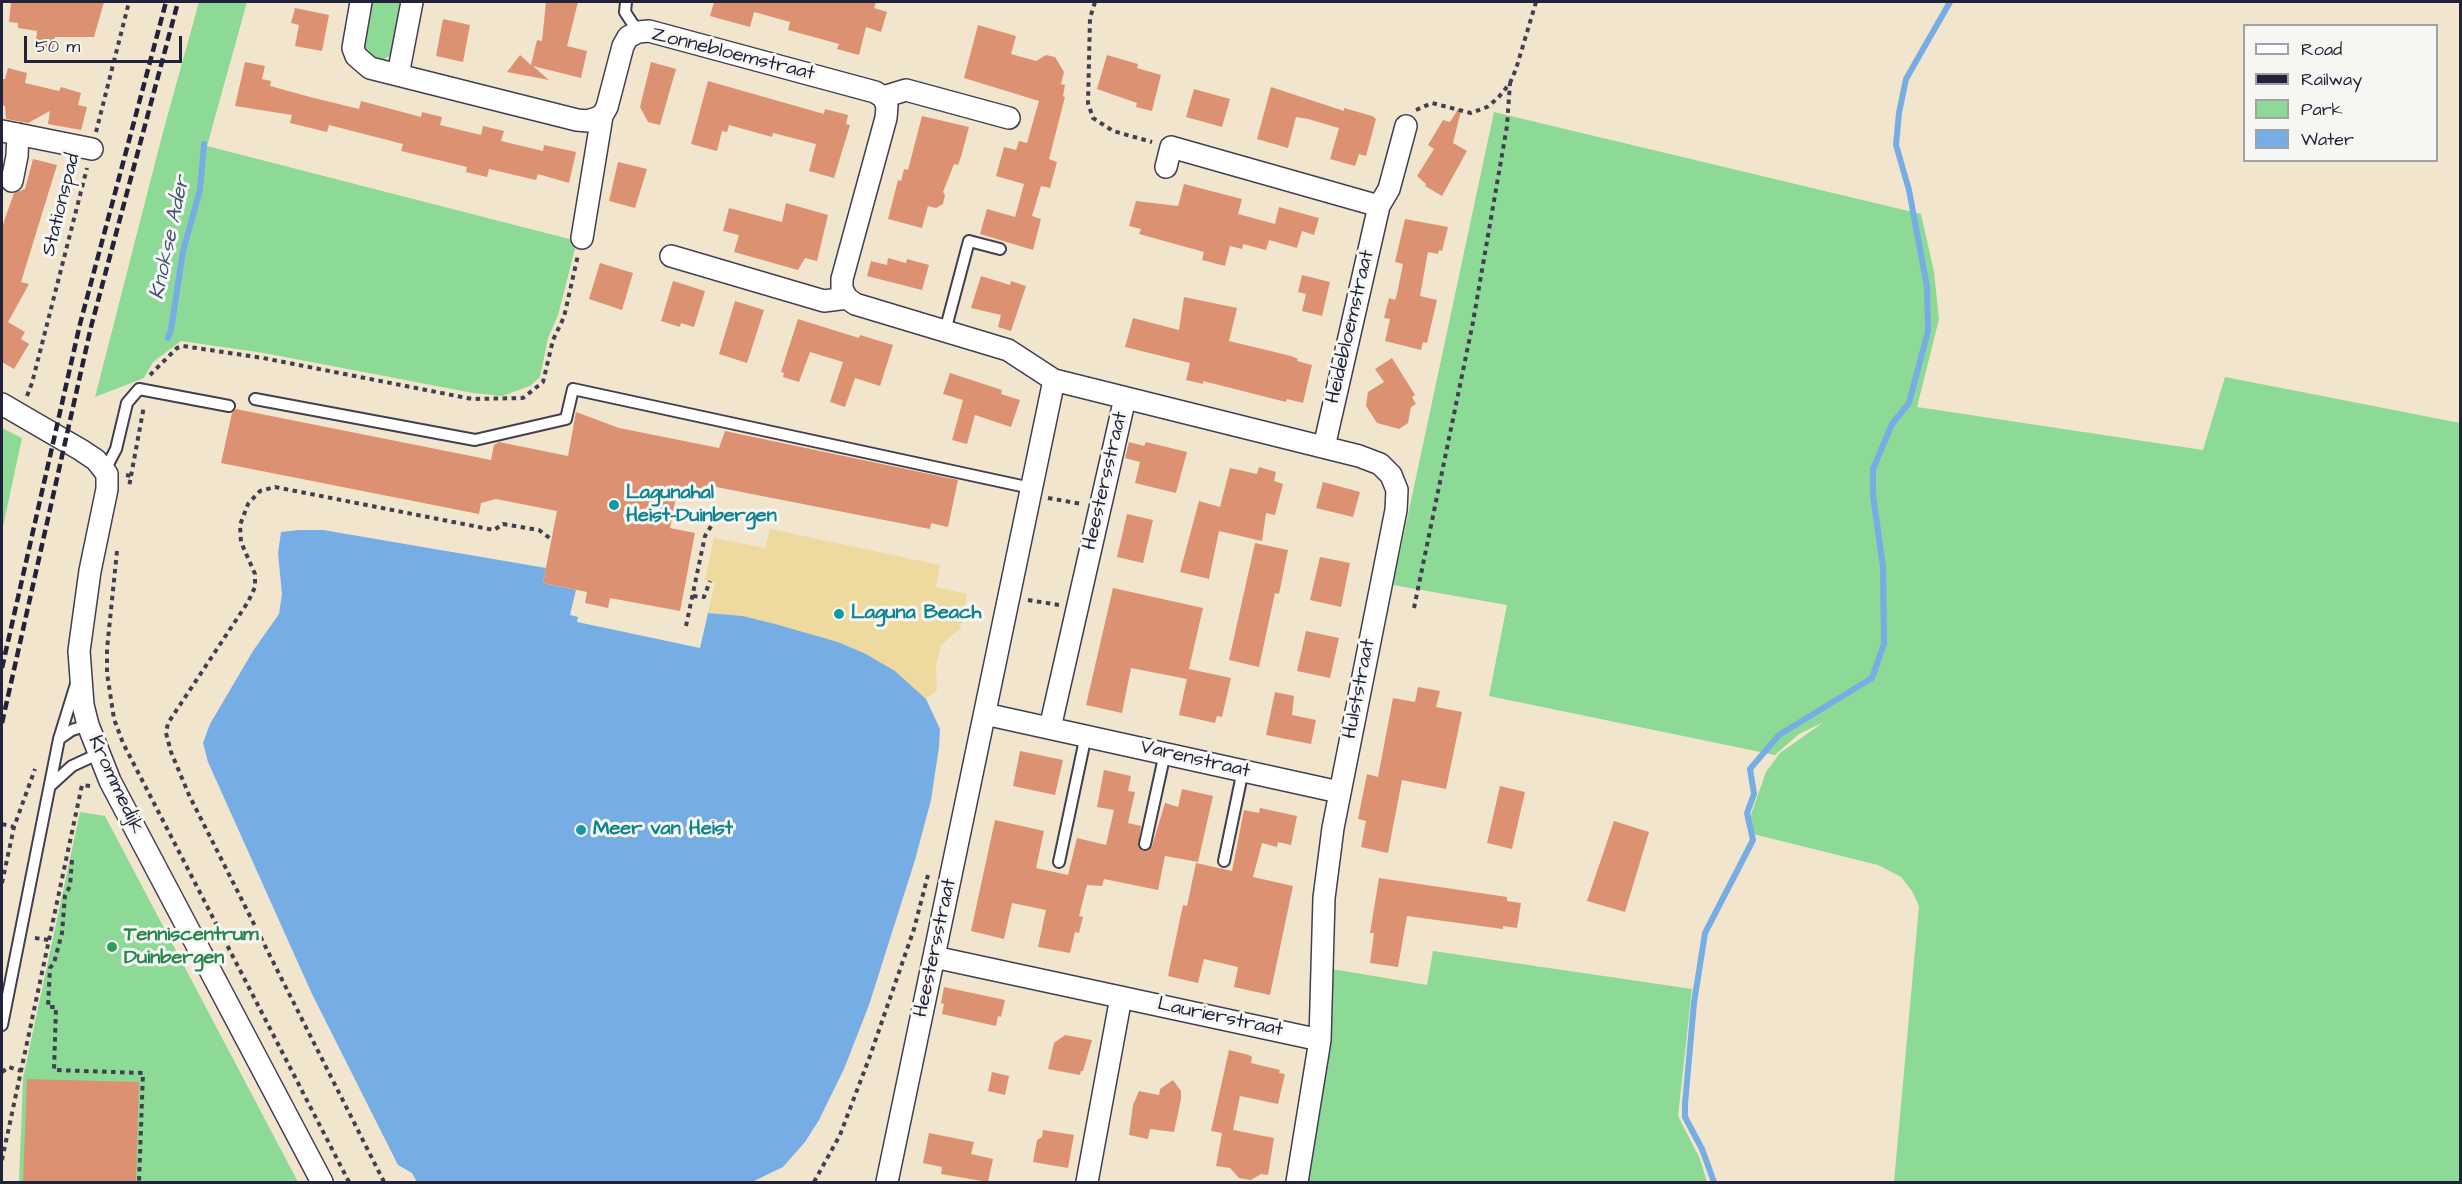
<!DOCTYPE html>
<html>
<head>
<meta charset="utf-8">
<style>
  body { margin:0 }
  #map { position:relative; width:2462px; height:1184px; overflow:hidden; background:#f2e5cd; font-family:"Architects Daughter",sans-serif }
  canvas { display:block }
  .frame { position:absolute; inset:0; border:3px solid #22223b; pointer-events:none }
  .legend { position:absolute; left:2243px; top:24px; width:195px; height:138px; box-sizing:border-box; background:#f6f6f2; border:2px solid #a1a1a9; margin:0; padding:8px 10px; list-style:none; font-size:18px; color:#22223b }
  .legend li { display:flex; align-items:center; gap:12px; height:30px }
  .legend b { width:30px; border:2px solid #a1a1a9 }
  .scale { position:absolute; left:24px; top:36px; width:158px; height:27px; box-sizing:border-box; border:3px solid #22223b; border-top:0; padding-left:8px; font-size:18px; line-height:21px; white-space:nowrap; color:#22223b; -webkit-text-stroke:4px #f6f6f2; paint-order:stroke }
</style>
</head>
<body>
<div id="map">
<canvas width="2462" height="1184"></canvas>
<div class="frame"></div>
<ul class="legend">
<li><b style="height:8px;background:#fff"></b>Road</li>
<li><b style="height:8px;background:#22223b"></b>Railway</li>
<li><b style="height:16px;background:#8dd996"></b>Park</li>
<li><b style="height:16px;background:#77ade5"></b>Water</li>
</ul>
<div class="scale">50 m</div>
</div>
<script>
const c = document.querySelector('canvas').getContext('2d');
c.lineJoin = 'round';
function fill(path, color) {
  c.fillStyle = color;
  c.fill(path, 'evenodd');
}
function poly(rows) {
  const path = new Path2D();
  for (const r of rows) {
    path.moveTo(r[0], r[1]);
    for (let i = 2; i < r.length; i += 2) path.lineTo(r[i], r[i + 1]);
  }
  return path;
}
function strokePath(path, color, width, dash) {
  c.strokeStyle = color;
  c.lineWidth = width;
  c.lineCap = dash ? 'butt' : 'round';
  c.setLineDash(dash || []);
  c.stroke(path);
}
function drawText(font, color, halo, rows, align = 'center') {
  c.font = font + ' "Architects Daughter",sans-serif';
  c.lineWidth = 6;
  c.setLineDash([]);
  c.textBaseline = 'middle';
  c.strokeStyle = halo;
  c.fillStyle = color;
  for (const [text, x, y, turn = 0] of rows) {
    c.save();
    c.translate(x, y);
    c.rotate((+turn || 0) * Math.PI / 180);
    c.textAlign = isNaN(turn) ? turn : align;
    if (halo) c.strokeText(text, 0, 0);
    c.fillText(text, 0, 0);
    c.restore();
  }
}
fill(poly([
  [199,2,247,2,207,146,577,241,558,315,548,338,540,377,530,386,502,396,473,393,264,353,181,341,153,362,144,378,95,397,163,132],
  [369,2,403,2,392,54,383,60,367,58,361,43],
  [1494,112,1921,214,1934,272,1939,319,1917,407,2203,450,2225,377,2460,423,2460,1182,1894,1182,1919,906,1912,891,1901,877,1878,865,1753,834,1749,820,1766,772,1780,753,1824,722,1799,734,1775,755,1489,696,1507,605,1393,585],
  [2,428,22,438,2,531],
  [80,812,105,816,298,1182,19,1182,23,1078],
  [1433,951,1692,989,1678,1116,1700,1159,1707,1182,1305,1182,1331,1036,1332,969,1427,985]
]), '#8dd996');
fill(poly([
  [770,529,940,565,936,587,967,594,960,629,941,645,936,667,937,690,926,699,895,671,866,654,838,642,743,616,708,613,715,583,705,580,714,538,765,548]
]), '#eeda9e');
fill(poly([
  [299,530,323,530,546,568,543,583,576,590,570,615,578,617,577,622,700,648,708,613,743,616,775,624,838,642,866,654,895,671,926,699,940,729,939,747,931,800,915,860,869,1005,844,1069,819,1120,805,1142,783,1167,752,1182,417,1182,412,1173,398,1165,312,994,208,762,203,743,210,724,253,651,279,614,282,594,278,553,281,532]
]), '#77ade5');
strokePath(poly([
  [168,338,171,330,183,251,200,190,204,144],
  [1714,1182,1702,1149,1685,1117,1685,1104,1694,1003,1705,933,1753,840,1747,813,1754,794,1750,769,1779,735,1872,678,1884,644,1883,567,1873,495,1873,469,1892,424,1909,403,1928,331,1927,287,1909,190,1896,145,1899,113,1906,79,1950,2]
]), '#77ade5', 6);
fill(poly([
  [11,2,104,2,94,37,55,37,53,51,35,49,37,31,18,28,18,23,9,22],
  [546,2,578,2,567,46,587,51,581,78,533,66,549,80,507,72,520,55,531,65,537,40,542,41],
  [714,2,876,2,874,8,887,12,881,32,866,27,859,55,837,49,839,44,788,30,790,22,754,12,750,27,710,16],
  [295,8,329,15,322,51,295,46,299,25,291,23],
  [443,19,470,25,463,62,436,56],
  [978,25,1016,36,1011,54,1036,61,1046,55,1055,57,1064,72,1061,84,1065,85,1063,96,1065,97,1049,159,1057,162,1050,188,1041,186,1032,216,1041,219,1033,250,980,234,987,209,1015,217,1024,184,996,176,1004,147,1016,150,1019,141,1027,143,1039,101,964,78],
  [1107,55,1138,64,1137,68,1161,75,1152,111,1136,107,1137,103,1097,89],
  [245,62,265,66,262,79,271,81,270,86,314,98,359,109,361,101,421,117,422,112,442,117,440,125,481,135,483,126,504,131,501,141,543,151,544,145,576,152,569,183,538,174,536,180,489,169,487,177,466,172,467,167,401,151,403,144,329,125,327,132,290,123,292,115,235,106],
  [651,62,676,69,660,125,648,122,640,107],
  [8,68,27,73,25,83,59,91,61,87,81,93,78,105,87,107,81,130,48,124,50,111,28,123,6,119,5,106,2,105,2,79,5,79],
  [708,81,824,114,825,109,848,115,846,124,850,125,834,178,809,171,816,144,773,133,772,137,729,125,727,132,722,131,717,151,691,144],
  [1271,87,1344,111,1344,108,1372,116,1376,119,1366,156,1359,154,1355,166,1330,159,1339,128,1308,119,1296,117,1288,148,1257,139],
  [1194,89,1230,99,1222,127,1186,117],
  [1458,109,1461,111,1453,143,1467,151,1442,196,1425,186,1426,184,1417,176,1434,149,1428,145,1443,120,1450,122],
  [922,116,969,127,961,157,958,165,954,164,943,192,945,195,943,204,936,208,928,206,922,228,888,219,898,180,901,181,904,169,908,170],
  [33,159,57,165,21,282,29,284,8,322,25,332,21,339,29,344,14,369,2,362,2,227,14,193,25,189],
  [618,162,647,169,635,208,609,201],
  [1184,184,1242,199,1238,214,1275,224,1279,207,1319,218,1314,235,1302,231,1297,248,1269,240,1266,250,1243,244,1242,249,1230,246,1225,266,1202,260,1204,252,1139,234,1141,229,1129,226,1136,201,1178,206],
  [786,203,828,215,817,261,805,258,798,270,734,252,739,235,723,231,729,208,782,222],
  [1405,219,1448,227,1442,251,1439,250,1438,254,1428,252,1420,296,1437,300,1427,343,1423,342,1421,350,1385,341,1390,319,1384,318,1389,298,1395,300,1397,294,1403,264,1395,262],
  [888,258,906,263,907,259,929,265,922,290,867,276,871,261,887,265],
  [600,263,633,273,622,310,589,299],
  [1302,275,1330,282,1322,316,1302,311,1306,294,1298,292],
  [981,276,1010,285,1011,281,1026,286,1011,331,998,327,1001,315,971,308],
  [673,281,705,291,694,327,681,323,680,327,661,321],
  [1184,297,1237,308,1229,341,1291,356,1298,359,1297,361,1312,365,1303,403,1287,399,1286,402,1203,381,1203,384,1186,380,1190,363,1125,347,1133,318,1179,330],
  [735,301,764,310,747,363,719,354],
  [798,319,859,338,860,335,893,345,880,386,855,378,845,407,830,402,843,362,810,352,799,382,783,377,784,373,781,372],
  [1392,358,1415,395,1412,397,1416,404,1411,407,1408,423,1399,429,1377,423,1366,406,1368,392,1384,382,1375,369],
  [950,373,1002,390,1001,394,1020,400,1011,427,975,415,967,444,952,440,963,400,943,394],
  [236,409,491,460,494,445,499,442,568,456,576,412,619,428,719,448,725,431,958,480,948,527,931,523,930,529,711,486,709,498,677,492,670,528,695,533,680,611,610,598,608,608,585,603,587,592,543,583,557,511,496,499,481,503,479,514,221,463,232,413],
  [1129,442,1144,446,1146,442,1187,452,1176,493,1135,483,1140,462,1125,458],
  [1259,467,1276,472,1274,481,1283,484,1275,515,1266,513,1262,541,1219,531,1209,579,1180,572,1199,501,1220,507,1230,468,1257,474],
  [1323,482,1360,492,1353,517,1316,508],
  [1127,514,1153,520,1143,563,1117,557],
  [1255,543,1288,550,1279,594,1275,593,1259,667,1229,660],
  [1320,557,1350,563,1341,607,1310,600],
  [1113,588,1203,608,1189,669,1231,678,1222,717,1217,716,1215,723,1179,715,1188,674,1187,679,1131,668,1122,713,1086,705],
  [1306,631,1339,638,1330,678,1297,671],
  [1418,687,1440,691,1436,707,1462,712,1446,789,1402,780,1388,853,1361,847,1366,821,1358,819,1367,774,1378,777,1393,698,1415,702],
  [1275,692,1294,696,1292,715,1316,720,1311,744,1266,735],
  [1020,751,1063,760,1055,795,1013,786],
  [1104,770,1131,776,1128,791,1135,792,1128,823,1141,826,1138,846,1143,851,1148,851,1152,846,1165,803,1178,807,1182,789,1213,796,1198,862,1165,856,1158,890,1104,879,1102,886,1087,885,1079,916,1083,917,1079,933,1075,932,1070,953,1038,947,1046,910,1012,903,1004,939,971,931,995,820,1044,831,1036,868,1068,875,1077,838,1106,845,1114,810,1097,807],
  [1500,786,1525,792,1512,849,1487,843],
  [1260,808,1297,816,1291,845,1278,842,1277,847,1262,843,1253,877,1293,886,1270,995,1234,987,1238,967,1204,959,1198,983,1168,976,1183,905,1187,906,1196,863,1232,871,1244,810,1259,813],
  [1614,821,1649,832,1625,912,1587,901],
  [1379,878,1507,897,1507,901,1521,903,1517,928,1503,926,1503,929,1407,916,1398,967,1370,963,1374,933,1370,933],
  [944,987,1005,1000,1001,1017,998,1016,996,1026,942,1014,944,1004,941,1003],
  [1065,1035,1092,1040,1083,1071,1081,1071,1080,1075,1048,1069,1054,1043],
  [1229,1050,1249,1055,1252,1057,1251,1063,1280,1070,1279,1073,1285,1074,1278,1104,1240,1096,1233,1130,1274,1138,1268,1175,1261,1174,1251,1180,1239,1178,1230,1168,1216,1166,1222,1133,1211,1131],
  [992,1072,1009,1076,1005,1095,988,1091],
  [27,1079,139,1082,136,1182,23,1182],
  [1173,1080,1181,1091,1181,1099,1174,1132,1150,1129,1148,1139,1129,1135,1133,1105,1139,1091,1159,1095,1160,1089],
  [1043,1130,1074,1135,1068,1168,1033,1162,1037,1140,1042,1137],
  [929,1133,974,1142,971,1154,993,1159,988,1182,941,1174,942,1167,923,1163]
]), '#dc9272');
const lane = poly([
  [626,2,625,12,638,32],
  [945,331,969,241,1000,249],
  [255,399,475,440,566,419,573,389,1031,488],
  [105,470,116,449,127,403,139,389,229,406],
  [59,739,72,730,88,725],
  [51,785,72,766,98,754],
  [1145,844,1165,753],
  [1224,861,1243,770],
  [1059,862,1086,735],
  [2,1025,59,739,76,684]
]);
const street = poly([
  [361,2,353,48,356,56,370,68,577,120,588,121,602,116,607,107,623,46,628,37,638,32,649,31,875,92,883,97,887,106,886,118,842,279,842,289,847,298,855,304,1008,350,1054,380,1359,456,1380,464,1391,475,1397,490,1396,510,1333,828,1324,898,1320,1040,1297,1182],
  [398,75,412,2],
  [883,97,906,90,1009,118],
  [2,131,92,149],
  [1166,167,1171,147,1379,206,1324,447],
  [12,181,17,156,18,134],
  [1379,206,1389,189,1406,126],
  [582,238,602,116],
  [671,256,824,301,847,298],
  [2,404,81,450,96,460,107,474,107,489,90,571,79,651,83,705,88,725,110,781,322,1182],
  [985,714,1339,792],
  [1050,728,1125,398],
  [934,957,1320,1040],
  [887,1182,1054,380],
  [1087,1182,1121,997]
]);
strokePath(lane, '#413f51', 14);
strokePath(street, '#413f51', 24);
strokePath(poly([
  [1095,2,1090,18,1088,103,1093,118,1113,131,1152,142],
  [1416,110,1432,103,1471,113,1487,107,1498,98,1510,83,1516,69,1536,2],
  [96,132,129,2],
  [150,375,177,348,183,346,263,358,472,399,523,398,543,382,553,340,564,317,578,255],
  [27,396,32,383,87,168],
  [126,475,131,476,129,487],
  [131,476,144,406],
  [1048,498,1082,504],
  [117,551,107,649,107,673,114,719,123,743,349,1182],
  [693,596,704,597,710,581],
  [1028,600,1059,605],
  [1414,608,1473,322,1507,126,1510,83],
  [686,626,705,536,718,515,750,520],
  [2,824,14,827],
  [72,860,70,886,65,896,62,933,54,963,50,968,48,1007,56,1007,54,1070,143,1073,139,1182],
  [2,883,14,827,35,769],
  [35,938,49,940],
  [2,1072,9,1067,21,1071],
  [2,1160,82,785,91,786],
  [384,1182,189,795,171,752,166,733,168,723,248,602,255,587,255,574,241,542,240,525,248,504,260,491,275,487,494,530,503,524,539,530,551,539],
  [814,1182,840,1135,870,1056,914,929,928,875]
]), '#413f51', 4, [4.5, 4.5]);
strokePath(lane, '#fff', 10);
strokePath(street, '#fff', 21);
strokePath(poly([
  [2,668,80,324,166,2],
  [2,723,91,327,178,2]
]), '#22223b', 4.5, [9, 4.5]);
for (const [x, y, r, color] of [
  [614,505,6,"#0f9aa8"],
  [839,614,6,"#0f9aa8"],
  [581,830,6,"#0f9aa8"],
  [112,947,6,"#2e9e5b"]
]) {
  const dot = new Path2D();
  dot.arc(x, y, r, 0, 2 * Math.PI);
  c.fillStyle = color;
  c.fill(dot);
  strokePath(dot, '#f6f6f2', 2);
}
drawText('20px', '#22223b', '#f6f6f2', [
  ["Zonnebloemstraat",733,55,14],
  ["Stationspad",62,205,-76],
  ["Heidebloemstraat",1351,327,-77],
  ["Heestersstraat",1106,481,-77],
  ["Hulststraat",1360,689,-79],
  ["Varenstraat",1195,760,13],
  ["Krommedijk",115,785,65],
  ["Heestersstraat",936,948,-78],
  ["Laurierstraat",1220,1018,12]
]);
drawText('bold 20px', '#0d838f', '#f6f6f2', [
  ["Lagunahal",626,494],
  ["Heist-Duinbergen",626,517],
  ["Laguna Beach",851,614],
  ["Meer van Heist",593,830]
], 'left');
drawText('bold 20px', '#27864d', '#f6f6f2', [
  ["Tenniscentrum",124,936],
  ["Duinbergen",124,959]
], 'left');
drawText('italic 21px', '#405376', '#f6f6f2', [
  ["Knokse Ader",171,238,-78]
]);
</script>
</body>
</html>
